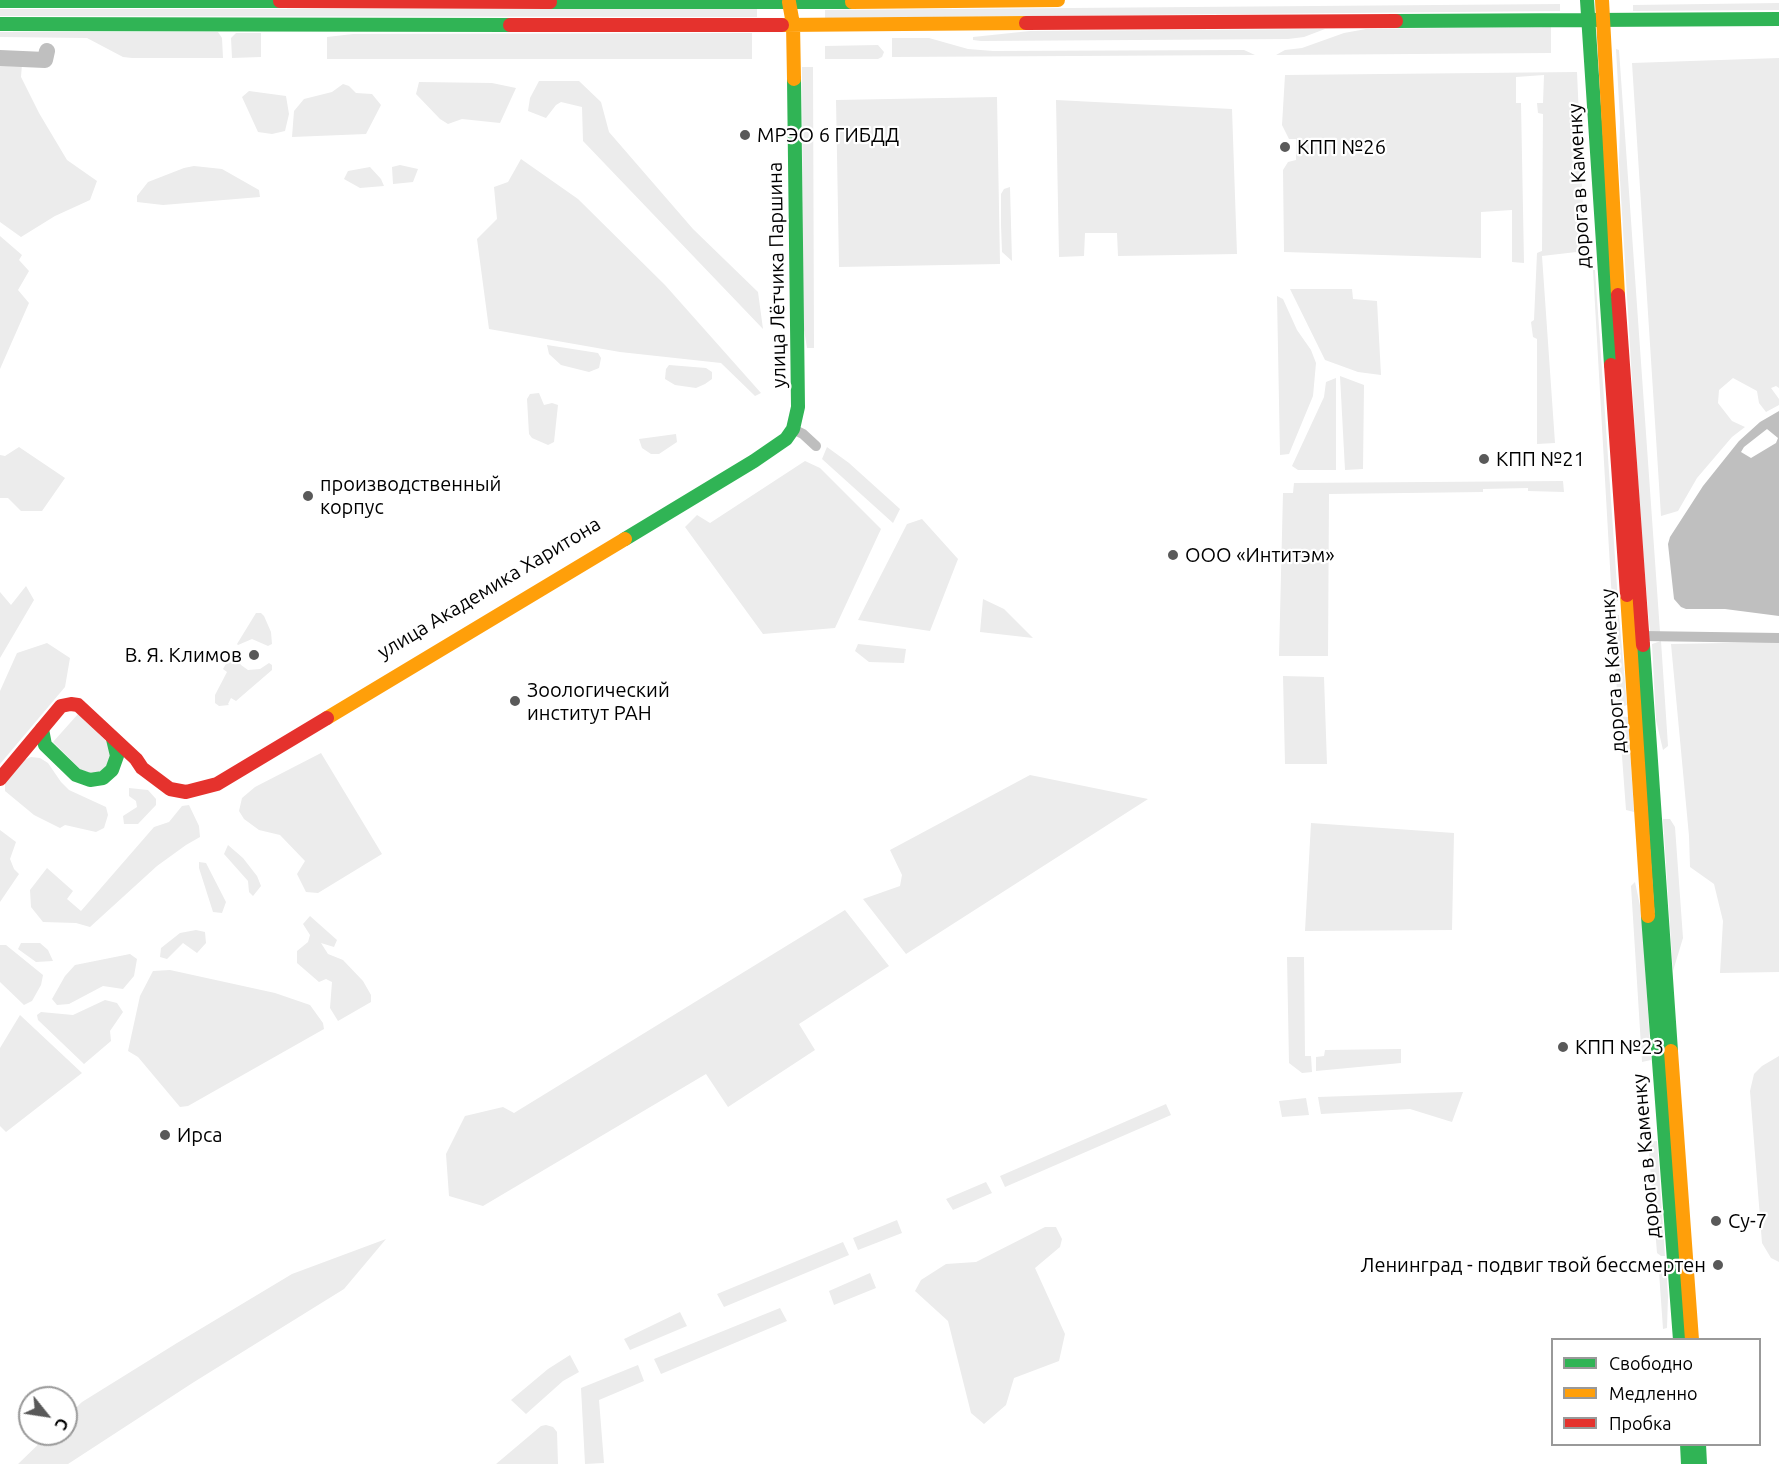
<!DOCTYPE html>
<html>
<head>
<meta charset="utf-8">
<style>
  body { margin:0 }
  #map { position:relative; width:1779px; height:1464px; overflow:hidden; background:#fff; font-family:Ubuntu,sans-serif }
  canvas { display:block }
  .legend { position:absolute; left:1551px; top:1338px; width:210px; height:108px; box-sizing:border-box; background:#fff; border:2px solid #999; margin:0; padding:8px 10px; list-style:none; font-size:18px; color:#000 }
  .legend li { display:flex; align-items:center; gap:12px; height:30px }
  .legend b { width:30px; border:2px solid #999 }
  .north { position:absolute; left:18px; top:1386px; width:60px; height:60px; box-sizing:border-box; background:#fff; border:2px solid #999; border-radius:50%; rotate:120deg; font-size:16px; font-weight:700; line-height:24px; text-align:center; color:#000 }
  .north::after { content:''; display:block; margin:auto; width:21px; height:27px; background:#595959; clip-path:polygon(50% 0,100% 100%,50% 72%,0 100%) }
</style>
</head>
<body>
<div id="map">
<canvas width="1779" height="1464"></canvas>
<ul class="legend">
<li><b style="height:8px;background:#30b455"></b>Свободно</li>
<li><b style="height:8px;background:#ff9f0a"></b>Медленно</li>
<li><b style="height:8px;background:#e5322d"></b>Пробка</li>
</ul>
<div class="north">С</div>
</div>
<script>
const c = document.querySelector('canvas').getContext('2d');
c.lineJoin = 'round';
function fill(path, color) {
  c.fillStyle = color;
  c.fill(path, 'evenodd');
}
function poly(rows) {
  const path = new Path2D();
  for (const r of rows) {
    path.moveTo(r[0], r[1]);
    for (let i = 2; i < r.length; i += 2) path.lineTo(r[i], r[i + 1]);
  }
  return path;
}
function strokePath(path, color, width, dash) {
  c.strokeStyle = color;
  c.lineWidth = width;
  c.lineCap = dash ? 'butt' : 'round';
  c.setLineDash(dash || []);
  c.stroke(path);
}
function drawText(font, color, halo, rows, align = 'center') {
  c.font = font + ' Ubuntu,sans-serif';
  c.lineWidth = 4.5;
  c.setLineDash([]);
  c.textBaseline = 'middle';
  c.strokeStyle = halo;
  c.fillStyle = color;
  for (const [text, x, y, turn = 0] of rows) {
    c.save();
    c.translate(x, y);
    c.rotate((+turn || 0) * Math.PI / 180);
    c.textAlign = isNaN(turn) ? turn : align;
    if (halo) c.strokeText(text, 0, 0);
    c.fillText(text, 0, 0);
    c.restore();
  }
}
fill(poly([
  [1779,3,1779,10,1633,11,1633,5],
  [1560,4,1560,11,825,18,825,10],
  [0,9,757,9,757,17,0,16],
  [1551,27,1551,53,1276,55,1285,50,1302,48,1344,33,1366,29],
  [1325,29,1304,37,1288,39,981,41,973,40,973,37,1030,31],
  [0,32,218,32,222,38,223,58,132,58,123,57,87,38,0,37],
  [236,33,261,33,261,57,232,58,231,38],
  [752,33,752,59,327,59,327,37,353,34],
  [892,38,929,38,968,49,993,51,1244,50,1255,55,892,57],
  [878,45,884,52,882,57,878,59,825,59,825,46],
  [1616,49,1619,50,1660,632,1650,632,1641,530,1619,163,1620,119],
  [1779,58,1779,388,1776,386,1771,388,1779,399,1779,405,1766,412,1759,403,1757,391,1733,378,1719,390,1718,403,1732,421,1745,427,1732,437,1697,478,1678,511,1661,516,1632,63],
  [0,62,22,64,21,77,39,113,67,160,97,181,90,200,55,216,21,237,0,222],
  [802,67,813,67,814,348,807,348,803,323],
  [1577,72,1585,251,1542,256,1555,443,1537,444,1537,339,1533,337,1531,322,1534,320,1537,253,1542,251,1543,114,1538,113,1537,103,1543,103,1544,75,1516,77,1516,103,1521,103,1524,263,1512,262,1512,210,1481,212,1481,258,1284,252,1283,170,1288,162,1296,160,1296,139,1289,139,1282,125,1285,75],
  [539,81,579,81,601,102,609,132,693,229,758,292,763,329,583,141,582,107,561,102,556,105,546,118,528,111,530,98],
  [419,82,492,83,516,88,500,123,462,119,448,124,440,119,416,94],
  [343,84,349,86,356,93,372,94,381,105,366,134,292,137,294,111,304,99,332,92],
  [249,91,286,96,289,114,285,131,272,134,258,132,242,97],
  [997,97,1000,264,839,267,836,100],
  [1056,100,1232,109,1237,254,1118,256,1117,233,1085,233,1084,256,1059,257],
  [521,159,578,199,665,285,761,393,755,396,721,363,620,352,489,329,477,239,497,219,494,187,508,182],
  [400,165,418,169,413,182,393,184,392,167],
  [194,166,222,169,259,190,260,197,163,205,137,202,137,196,148,182,184,168],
  [370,167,381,179,384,186,360,188,344,179,348,171],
  [1010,187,1012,261,1002,252,1001,225,1001,194,1004,189],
  [0,236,22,255,19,260,29,271,18,290,29,303,0,369],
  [1593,270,1595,270,1618,601,1612,602],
  [1290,289,1352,289,1353,299,1377,301,1381,375,1358,372,1325,360],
  [1277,296,1283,299,1297,330,1311,350,1316,363,1313,396,1289,454,1280,455],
  [547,345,598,353,601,358,599,368,589,372,561,365,549,354],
  [669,365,706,368,712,372,712,379,705,384,696,388,675,385,665,379,666,369],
  [1340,376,1364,385,1363,469,1345,470],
  [1336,378,1336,470,1298,470,1292,466,1324,397,1326,382],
  [539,393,544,405,552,403,558,405,554,442,548,445,532,438,529,434,527,399,530,394],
  [676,434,677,442,659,454,651,454,642,448,639,439],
  [19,447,65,478,42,511,21,511,8,498,0,498,0,455,5,456],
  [827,447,849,463,900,509,893,523,822,459],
  [805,461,820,468,881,529,835,628,763,634,685,527,697,515,710,523],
  [1563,481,1564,492,1528,491,1528,488,1483,489,1483,492,1329,494,1328,656,1279,656,1283,493,1293,493,1294,483],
  [922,519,958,559,930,631,858,620,907,524],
  [26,586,34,600,0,658,0,592,11,605],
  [983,599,1004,609,1033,638,980,632],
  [256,613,261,613,264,616,271,632,272,644,268,646,252,639,238,645,237,644],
  [1612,614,1619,615,1627,705,1618,708],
  [1661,641,1668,746,1663,750,1656,720,1652,644],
  [1779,642,1779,972,1720,973,1723,921,1714,884,1690,867,1689,836,1671,644],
  [47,643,70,658,65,687,0,764,0,691,17,653],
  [858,644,906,649,904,663,869,662,855,651],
  [234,650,237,650,236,657,241,665,248,670,260,669,269,663,272,665,272,670,236,701,231,698,228,704,229,705,219,706,215,703,215,695,227,672,223,669],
  [1283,676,1324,677,1327,764,1285,764],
  [78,714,107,742,112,752,108,767,95,774,81,770,53,742],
  [1619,716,1628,717,1634,812,1626,810],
  [321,753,382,854,318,893,306,892,297,874,305,861,280,835,259,830,244,819,239,811,242,798,255,787],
  [31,757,40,758,48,763,61,782,69,790,106,807,108,815,104,828,96,832,65,825,60,828,34,815,5,791,5,783,24,760],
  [1030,775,1148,799,906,954,863,899,900,886,902,875,890,850],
  [129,788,148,790,156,799,156,805,138,824,124,824,123,816,137,807,136,801,129,796],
  [189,805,199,826,200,837,186,845,157,866,90,927,76,923,43,922,31,907,30,890,47,868,73,891,67,899,81,911,154,827,169,822,182,806],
  [1663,819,1670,819,1675,827,1683,938,1673,971],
  [1311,823,1454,833,1452,930,1305,931],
  [0,830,16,842,10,859,14,869,19,874,0,902],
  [228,845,243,858,257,876,261,886,253,896,249,892,248,881,224,854],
  [199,862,206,863,226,902,222,913,213,912,199,868],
  [1635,882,1642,915,1651,1060,1642,1062,1631,886],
  [845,910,889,966,799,1024,815,1050,728,1107,706,1074,483,1206,449,1196,446,1154,465,1116,503,1107,514,1113],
  [310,916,337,940,334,947,321,943,328,954,343,960,363,981,371,995,371,1002,338,1021,330,1008,332,982,326,979,319,982,297,963,297,951,308,942,310,935,303,924],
  [196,930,205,932,206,943,197,953,183,943,167,959,160,957,161,948,180,933],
  [21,943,40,943,48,950,53,961,36,962,18,949],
  [0,945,6,945,43,975,41,985,32,1001,24,1005,0,982],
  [130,954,137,959,134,976,123,989,103,986,69,1004,57,1005,52,999,65,976,75,965],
  [1287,957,1304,957,1305,1056,1311,1056,1312,1072,1302,1073,1289,1063],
  [170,970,275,993,310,1005,323,1023,324,1029,188,1106,180,1107,138,1057,128,1051,140,996,153,971],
  [105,1000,117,1003,123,1012,110,1031,111,1041,84,1064,38,1020,37,1015,41,1012,73,1015],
  [20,1015,82,1073,6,1132,0,1126,0,1048],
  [1401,1049,1401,1063,1316,1071,1316,1057,1324,1056,1325,1050],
  [1779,1056,1779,1262,1771,1258,1762,1243,1750,1091,1754,1074,1762,1066],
  [1463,1092,1452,1122,1410,1109,1321,1114,1318,1097],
  [1306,1098,1309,1115,1282,1117,1279,1101],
  [1166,1104,1171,1115,1005,1187,1000,1176],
  [1657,1141,1665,1256,1661,1256,1657,1253,1648,1142],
  [986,1182,992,1193,953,1210,946,1199],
  [897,1220,902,1233,858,1250,853,1238],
  [1045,1227,1056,1227,1062,1239,1060,1247,1035,1268,1065,1334,1059,1361,1014,1378,1006,1405,984,1424,971,1413,948,1321,915,1291,921,1280,946,1264,976,1262],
  [386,1239,344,1289,194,1382,68,1464,18,1464,49,1434,66,1434,66,1417,82,1402,177,1343,292,1274],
  [843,1242,849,1255,724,1307,717,1294],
  [1661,1266,1666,1266,1668,1296,1667,1328,1663,1329,1659,1272],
  [870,1273,876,1288,834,1305,829,1291],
  [780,1308,787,1321,661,1374,654,1359],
  [680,1312,687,1326,630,1350,624,1339],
  [570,1355,579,1372,563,1381,526,1414,511,1400,548,1369],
  [638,1365,644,1381,599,1400,604,1463,585,1464,581,1388],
  [546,1425,553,1427,557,1432,558,1464,496,1464,541,1426]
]), '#ececec');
fill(poly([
  [1779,411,1779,616,1725,609,1686,609,1681,607,1674,599,1668,544,1670,537,1703,486,1739,441,1760,422],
  [1767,429,1778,438,1776,443,1751,458,1741,452,1744,447]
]), '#bfbfbf');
strokePath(poly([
  [0,58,45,60,47,51]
]), '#bfbfbf', 16);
strokePath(poly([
  [793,429,803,434,816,446],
  [1643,636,1779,638]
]), '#bebebe', 10);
strokePath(poly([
  [1587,0,1611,365],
  [0,1,280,1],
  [550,2,852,2],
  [1396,21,1779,19],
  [0,24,510,25],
  [625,539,754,461,786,439,793,429,798,407,794,79],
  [1643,645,1671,1051],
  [42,729,45,745,76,775,90,780,103,778,112,770,117,756,113,739],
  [1648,916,1680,1340],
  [1687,1444,1688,1464],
  [1699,1444,1700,1464]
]), '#30b455', 14);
strokePath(poly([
  [1602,0,1618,295],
  [789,2,793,24,794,79],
  [852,2,1058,0],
  [782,25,1026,23],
  [1627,595,1648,916],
  [327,718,625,539],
  [1671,1051,1692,1340]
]), '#ff9f0a', 14);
strokePath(poly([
  [280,1,550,2],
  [1026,23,1396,21],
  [510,25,782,25],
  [1618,295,1643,645],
  [1611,365,1627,595],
  [0,779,61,706,71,704,78,705,136,759,142,768,170,789,186,792,217,784,327,718]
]), '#e5322d', 14);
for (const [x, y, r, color] of [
  [745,135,6,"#595959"],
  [1285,147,6,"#595959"],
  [1484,459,6,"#595959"],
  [308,496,6,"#595959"],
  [1173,555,6,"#595959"],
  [254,655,6,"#595959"],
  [515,701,6,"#595959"],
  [1563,1047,6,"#595959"],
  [165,1135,6,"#595959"],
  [1716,1221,6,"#595959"],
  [1718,1265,6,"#595959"]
]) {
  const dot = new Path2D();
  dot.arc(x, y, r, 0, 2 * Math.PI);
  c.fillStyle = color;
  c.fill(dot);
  strokePath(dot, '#fff', 2);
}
drawText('20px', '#000', '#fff', [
  ["МРЭО 6 ГИБДД",757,135],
  ["КПП №26",1297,147],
  ["КПП №21",1496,459],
  ["производственный",320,484],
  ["корпус",320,507],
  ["ООО «Интитэм»",1185,555],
  ["В. Я. Климов",242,655,"right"],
  ["Зоологический",527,690],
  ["институт РАН",527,713],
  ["КПП №23",1575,1047],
  ["Ирса",177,1135],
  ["Су-7",1728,1221],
  ["Ленинград - подвиг твой бессмертен",1706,1265,"right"]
], 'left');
drawText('20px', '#000', '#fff', [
  ["дорога в Каменку",1579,186,-93],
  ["улица Лётчика Паршина",777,275,-91],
  ["улица Академика Харитона",489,588,-31],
  ["дорога в Каменку",1613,671,-94],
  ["дорога в Каменку",1646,1156,-95]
]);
</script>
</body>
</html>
